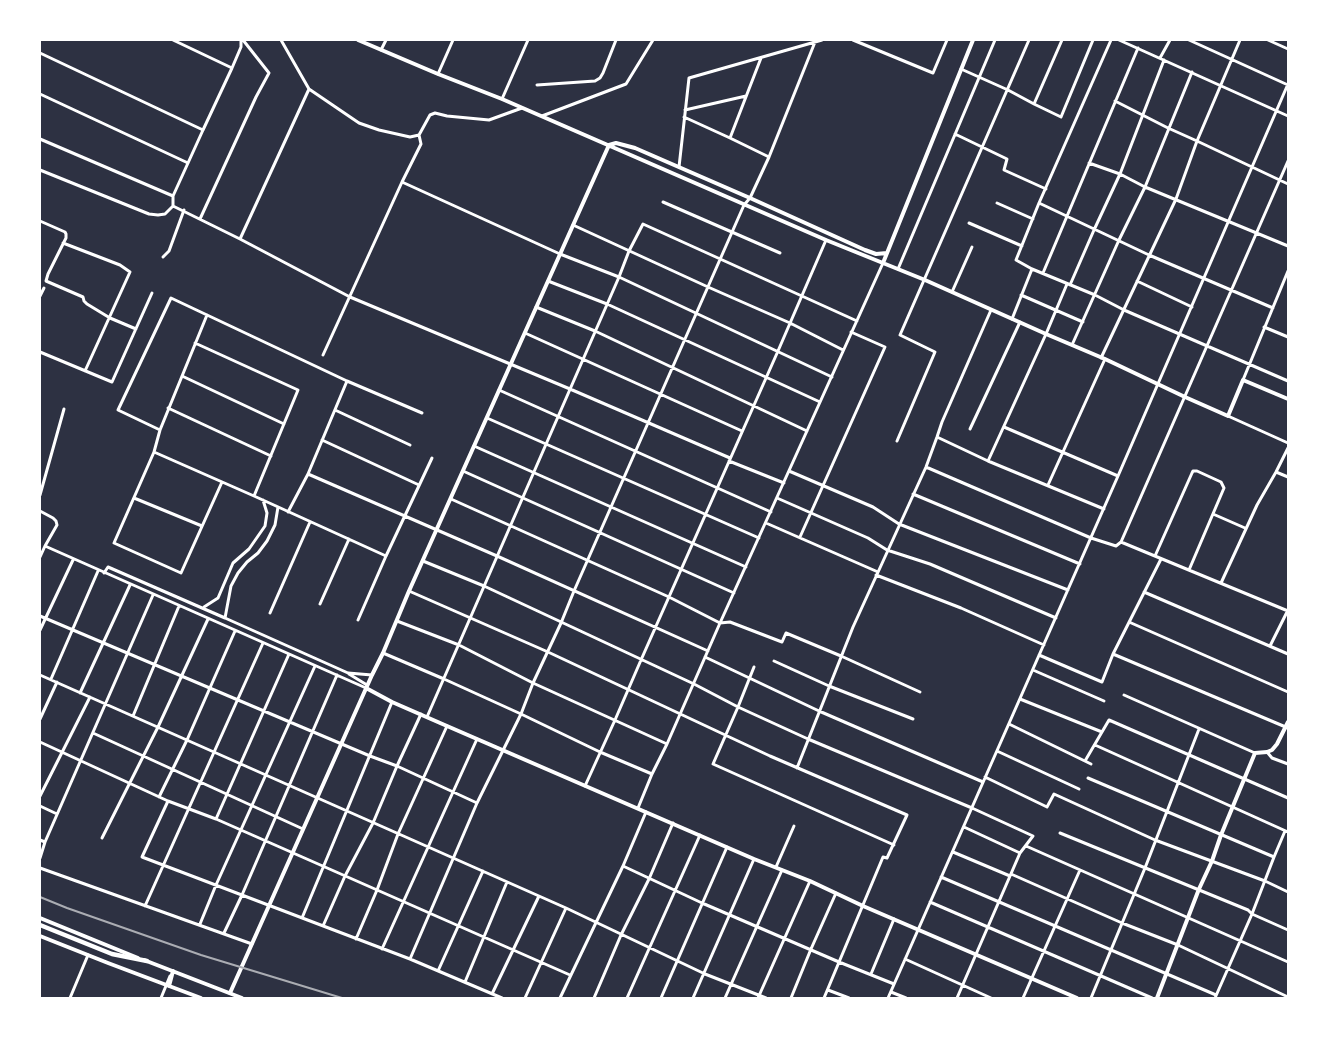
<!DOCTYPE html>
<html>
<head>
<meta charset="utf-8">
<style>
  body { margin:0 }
  #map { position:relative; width:1328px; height:1038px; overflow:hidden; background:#2d3142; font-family:Spectral,serif }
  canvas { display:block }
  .frame { position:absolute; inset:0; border:41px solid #fff; pointer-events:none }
</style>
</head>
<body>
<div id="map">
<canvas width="1328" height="1038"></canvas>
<div class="frame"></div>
</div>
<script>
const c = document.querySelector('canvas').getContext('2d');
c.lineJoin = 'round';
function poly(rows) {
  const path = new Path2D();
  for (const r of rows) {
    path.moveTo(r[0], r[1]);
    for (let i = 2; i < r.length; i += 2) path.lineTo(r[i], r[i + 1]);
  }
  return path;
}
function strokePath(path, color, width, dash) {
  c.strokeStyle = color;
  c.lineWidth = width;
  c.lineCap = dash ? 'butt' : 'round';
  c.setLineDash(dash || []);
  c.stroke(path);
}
strokePath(poly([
  [853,40,933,73,947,40],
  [1062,40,1034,104,1061,117,1093,40],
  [1111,40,1039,203,1016,260,1032,269,1095,295,1124,310,1288,381],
  [1119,40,1288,116],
  [1189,40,1288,85],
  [1268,40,1288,49],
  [381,50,386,40],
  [40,53,203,130,232,68,173,40],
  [1160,58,1170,40],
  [232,68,241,47,241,40],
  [961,69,1008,90,1034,104],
  [438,74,453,40],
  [537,85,595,81,600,78,603,73,616,40],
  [309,89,359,123,379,130,410,137,419,135],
  [40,94,188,163,203,130],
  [502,99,528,40],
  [1115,101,1168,128,1197,141,1288,184],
  [685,110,746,96],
  [542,116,626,84,653,40],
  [684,117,730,138,761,58],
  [955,134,1007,159,1004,170,1046,189],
  [730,138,769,157],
  [40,139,173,196,188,163],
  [1089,163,1120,174,1145,187,1288,246],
  [679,167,689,78,822,40],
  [40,170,149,214,158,215,165,214,173,206,240,239,350,297,570,389,730,458],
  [402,182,560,254,619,277,832,377],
  [173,196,173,206],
  [663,202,780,253],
  [997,203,1033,219],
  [1039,203,1149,255,1273,308],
  [200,219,256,97,269,73,243,40],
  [40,221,65,232,66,234,66,238,48,274,46,281,83,297,84,301,87,304,110,318,136,329],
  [969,223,1022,246],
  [573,225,708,287,790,323,843,350],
  [240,239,309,89,281,40],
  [63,243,120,265,130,272,85,371],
  [163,257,169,251,184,210],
  [898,269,995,40],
  [1043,273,1138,48],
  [548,281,607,304,820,402],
  [1137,281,1192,307],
  [1070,285,1094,230,1120,174,1164,60],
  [952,292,972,247],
  [1021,295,1083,322],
  [40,296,44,288],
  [536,307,595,331,807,431],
  [207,315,160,430,118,410,171,298,347,381,308,474,497,556,708,651],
  [1012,319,1032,269],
  [1264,327,1288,337],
  [525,333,742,431],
  [1072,345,1119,240,1145,187,1192,72],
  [40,352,112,382,152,293],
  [323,355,402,182,421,144,419,135,430,115,435,113,447,116,489,120,522,108],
  [1101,358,1176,199,1197,141,1240,40],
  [182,376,284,424],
  [1243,380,1288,271],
  [347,381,422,413],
  [499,390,771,512],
  [168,408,271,456],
  [335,410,410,445],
  [1228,416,1288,443],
  [487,418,759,538],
  [1004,427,1118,476],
  [970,429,1020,322],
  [160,430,154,452,254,496,298,390,195,343],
  [937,437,988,461,1104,509],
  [322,440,419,485],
  [897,441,935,352,900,335,1029,40],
  [474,446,746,567],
  [154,452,114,543,181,573,222,482],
  [729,461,784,483],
  [988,461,1046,334,1067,284],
  [926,467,1091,538,1116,546,1121,542,1288,161],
  [463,471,734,593],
  [789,471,873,507,899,524,1068,590],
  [1276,472,1288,477],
  [1048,485,1105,359],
  [913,494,1080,564],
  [40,495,64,409],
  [254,496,386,556,358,620],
  [134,498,202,526],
  [777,498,868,538,887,550,930,564,1056,618],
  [451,499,669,597,720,623,730,622,782,642,786,633,841,656,920,692],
  [278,507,275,525,267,541,258,553,247,562,238,573,231,586,225,618,348,673,372,675],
  [40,511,53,518,56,521,57,525,45,546],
  [288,512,308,474],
  [1213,514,1245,528],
  [766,523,878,572],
  [800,537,885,347,851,332],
  [1121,542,1288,611],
  [386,556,432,458],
  [1155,556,1192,473,1193,471,1197,471,1221,482,1224,488,1189,570],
  [40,557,45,546,366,688],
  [423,561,484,586,694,684,738,707,808,739,972,808,1033,836,1020,853,957,998],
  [104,573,108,567,225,618],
  [876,575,961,608,1044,645],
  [1221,583,1257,505,1276,472,1288,448],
  [409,591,548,652,770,756,907,815,887,858,883,857,824,998],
  [1144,592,1288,654],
  [320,604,349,539],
  [204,607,218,598,233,563,249,549,265,526,267,513,263,500],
  [270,613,310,522],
  [40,616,370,756,397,766,477,803],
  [397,621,459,645,533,683,667,744],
  [1129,622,1288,692],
  [40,630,73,560],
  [1270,646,1288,610],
  [383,653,444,679,521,714,600,752,652,774],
  [1113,654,1288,728],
  [1039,655,1102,682,1113,654,1161,559],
  [705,657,819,711,983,782],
  [774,661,829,686,913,719],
  [754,667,738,707,713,764,894,845],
  [1033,670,1104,701],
  [349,674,367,685],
  [40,675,566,908,705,974,766,998],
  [51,679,98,571],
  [80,693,130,585],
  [1124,695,1255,753],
  [1020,699,1102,732],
  [133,716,179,606],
  [427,717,619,277,629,251,643,224,857,321],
  [40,719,57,682],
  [1009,724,1091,764],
  [93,733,303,829],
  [40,742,168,801,216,819,570,975],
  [1095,745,1288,832],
  [997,751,1079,789],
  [1267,752,1272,758,1288,764],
  [1085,761,1109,720,1288,798],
  [797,768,853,627,926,467,937,437,942,422,991,310],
  [985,777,1047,807,1054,794,1155,840,1265,881,1288,892],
  [1088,778,1274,857],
  [585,786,615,720,641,660,778,351,826,240],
  [40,796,90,697],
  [159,797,187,740,235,631],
  [168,801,142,857,410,959,502,998],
  [40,806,57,814],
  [638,808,652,774,667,744,720,623,883,263],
  [216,819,289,654],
  [964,827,1020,853],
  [1060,833,1248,910,1252,914,1288,930],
  [102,838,158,727,208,619],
  [40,840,45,842,153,595],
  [1026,846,1288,962],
  [953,852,1010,876],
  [40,858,45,842],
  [623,866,702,903,839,962,894,984],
  [776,867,794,826],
  [40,868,252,944],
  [1011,874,1122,923,1178,945,1288,997],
  [941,877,1216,995],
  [930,902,1152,998],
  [145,906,263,643],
  [302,918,392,702],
  [200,924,216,885,315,666],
  [323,926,345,876,373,823,397,766,421,714],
  [224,933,242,895,337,675],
  [356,939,377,890,398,834,447,726],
  [382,949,477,739],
  [410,959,477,803,521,714,533,683,561,623,574,591,744,205,750,198,769,157,815,42],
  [905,959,991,998],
  [438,971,483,871],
  [871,974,894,919],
  [465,982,507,882],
  [828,990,849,998],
  [891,992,906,998],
  [492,994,539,896],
  [70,998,88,955],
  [161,998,170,976],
  [525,998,566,908],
  [560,998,623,866,646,812],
  [594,998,621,935,649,879,673,823],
  [627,998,700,835],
  [661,998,727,847],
  [693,998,754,859],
  [725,998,782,870],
  [758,998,810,881],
  [791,998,811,949,836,893],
  [888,998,1118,476,1288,84],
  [1023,998,1080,870],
  [1091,998,1145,868,1199,729],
  [1215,998,1252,914,1274,857,1285,831]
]), '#fff', 3);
strokePath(poly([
  [358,40,438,74,502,99,826,240,925,280,1046,334,1105,359,1185,397,1228,416,1243,380,1288,399],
  [609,145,616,143,635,148,750,198,865,250,876,254,887,253],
  [883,263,973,40],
  [366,688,392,702,447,726,754,859,810,881,863,906,1077,998],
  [230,993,372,675,383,653,409,591,609,145],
  [1157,998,1199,889,1212,861,1221,835,1255,753,1267,752,1272,750,1277,744,1288,722]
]), '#fff', 4);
strokePath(poly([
  [40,918,138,958],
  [40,936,108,963,201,998],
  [144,960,242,998],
  [169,986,173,971]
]), '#fff', 4);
strokePath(poly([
  [40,925,112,954,147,961]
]), '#fff', 4.5);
strokePath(poly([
  [40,897,67,908,201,955,342,998]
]), '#abadb3', 2);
</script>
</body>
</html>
